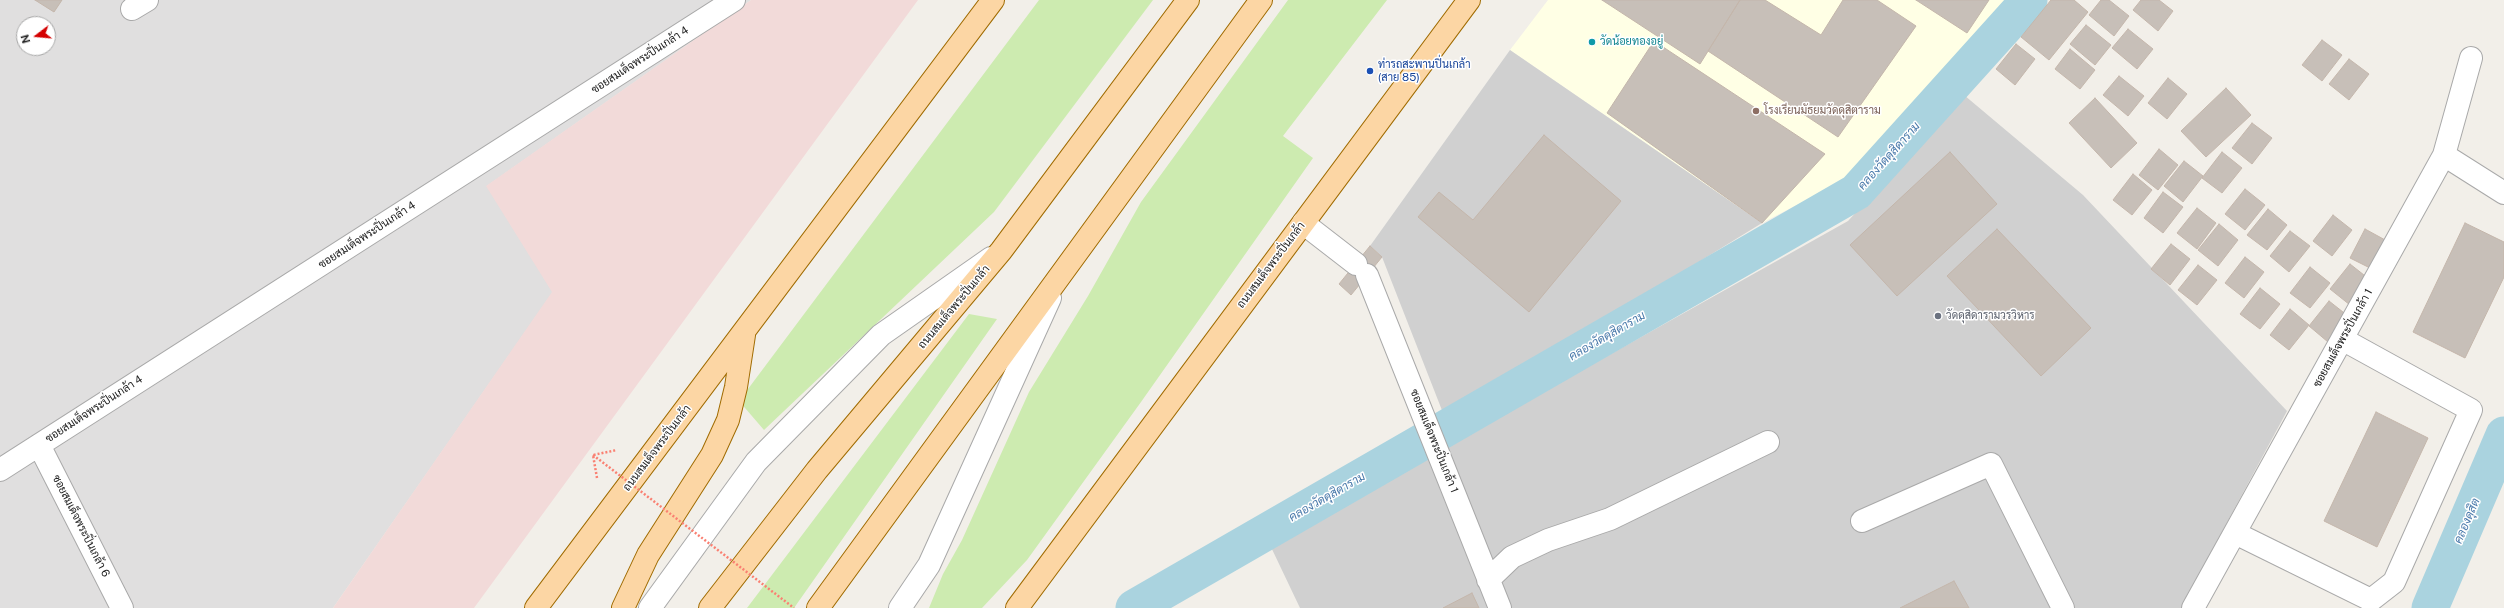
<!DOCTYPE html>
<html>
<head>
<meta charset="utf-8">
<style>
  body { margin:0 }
  #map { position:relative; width:2504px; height:608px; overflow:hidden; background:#f2efe9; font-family:"Public Sans",sans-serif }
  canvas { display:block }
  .north { position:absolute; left:16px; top:16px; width:40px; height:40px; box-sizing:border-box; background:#fff; border:1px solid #a7a7a7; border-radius:50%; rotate:254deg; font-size:11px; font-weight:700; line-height:16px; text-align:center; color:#222 }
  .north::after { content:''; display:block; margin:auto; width:14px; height:18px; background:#d40000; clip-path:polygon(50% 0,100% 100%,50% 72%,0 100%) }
</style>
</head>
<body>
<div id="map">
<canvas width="2504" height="608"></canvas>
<div class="north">N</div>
</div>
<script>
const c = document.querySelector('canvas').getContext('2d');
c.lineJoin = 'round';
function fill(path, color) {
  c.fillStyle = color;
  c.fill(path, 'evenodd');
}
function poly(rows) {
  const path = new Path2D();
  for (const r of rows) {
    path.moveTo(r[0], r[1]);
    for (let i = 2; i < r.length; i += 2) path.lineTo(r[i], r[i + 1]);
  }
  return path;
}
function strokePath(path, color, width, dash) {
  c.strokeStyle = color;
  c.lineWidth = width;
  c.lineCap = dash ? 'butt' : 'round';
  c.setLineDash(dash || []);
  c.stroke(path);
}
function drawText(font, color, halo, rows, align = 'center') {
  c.font = font + ' "Public Sans",Sarabun,sans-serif';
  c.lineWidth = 3;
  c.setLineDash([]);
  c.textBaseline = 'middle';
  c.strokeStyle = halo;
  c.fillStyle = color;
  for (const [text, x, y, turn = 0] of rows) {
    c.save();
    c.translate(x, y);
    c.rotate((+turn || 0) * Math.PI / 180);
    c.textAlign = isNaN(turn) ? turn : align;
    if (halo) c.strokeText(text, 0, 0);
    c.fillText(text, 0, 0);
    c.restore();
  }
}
fill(poly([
  [0,0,751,0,487,186,553,292,333,608,0,608],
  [24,24,48,24,48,48,24,48]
]), '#e0dfdf');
fill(poly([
  [751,0,918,0,474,608,333,608,552,292,486,186]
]), '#f2dad9');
fill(poly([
  [1548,0,2009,0,1860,172,1762,223,1510,50]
]), '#ffffe5');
fill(poly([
  [1510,50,1762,223,1445,418,1382,257,1370,246],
  [1964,95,2083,195,2287,411,2181,608,1300,608,1270,545,1848,221]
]), '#d0d0d0');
fill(poly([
  [1039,0,1153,0,994,212,764,430,739,401],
  [1288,0,1387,0,1283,136,1313,158,1141,402,1027,560,982,608,929,608,943,574,962,540,1029,392,1088,296,1141,202],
  [969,314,997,319,794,608,747,608]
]), '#cdebb0');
strokePath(poly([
  [1134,608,1856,192,2029,0],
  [2430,608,2504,435]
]), '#aad3df', 37);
const building = poly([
  [35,0,62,0,54,12,35,0],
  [1602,0,1740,0,1700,64,1602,0],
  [1740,0,1765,0,1821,35,1843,0,1877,0,1916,26,1838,137,1708,51,1740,0],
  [1916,0,1989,0,1967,33,1916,0],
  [2051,0,2074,0,2088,12,2049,60,2021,37,2051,0],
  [2101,0,2109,0,2129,16,2114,36,2089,15,2101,0],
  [2141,0,2159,0,2173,11,2158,31,2133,10,2141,0],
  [2086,25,2111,45,2095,65,2070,44,2086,25],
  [2128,29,2153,49,2137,69,2112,48,2128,29],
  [2322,40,2342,55,2322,81,2302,65,2322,40],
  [1654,41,1825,154,1762,223,1607,113,1654,41],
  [2016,44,2035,59,2015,85,1996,69,2016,44],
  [2070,49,2095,70,2080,89,2055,69,2070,49],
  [2349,59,2369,74,2349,100,2329,84,2349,59],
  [2119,76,2144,96,2128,116,2103,95,2119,76],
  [2168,78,2187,94,2167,119,2148,103,2168,78],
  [2226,88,2251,115,2206,157,2181,131,2226,88],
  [2095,98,2137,143,2111,168,2069,123,2095,98],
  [2252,123,2272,138,2252,164,2232,148,2252,123],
  [1544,135,1621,201,1529,312,1418,217,1439,192,1473,220,1544,135],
  [2159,149,2178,165,2158,190,2139,175,2159,149],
  [1950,152,1997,204,1897,296,1850,245,1950,152],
  [2222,152,2242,168,2222,193,2202,178,2222,152],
  [2184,161,2203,176,2183,202,2164,186,2184,161],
  [2133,174,2152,190,2132,215,2113,200,2133,174],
  [2245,189,2265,205,2245,230,2225,214,2245,189],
  [2163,192,2183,207,2163,233,2144,218,2163,192],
  [2197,208,2216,223,2197,249,2177,233,2197,208],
  [2268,209,2287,225,2267,250,2247,235,2268,209],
  [2333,215,2352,230,2332,256,2313,241,2333,215],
  [2465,223,2504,242,2504,277,2465,358,2413,332,2465,223],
  [2219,224,2238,240,2218,266,2198,250,2219,224],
  [1997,229,2091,328,2041,376,1947,276,1997,229],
  [2365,229,2387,241,2372,269,2350,258,2365,229],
  [2290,231,2310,246,2289,272,2270,256,2290,231],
  [2171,244,2190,259,2170,285,2151,269,2171,244],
  [1370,246,1382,257,1351,295,1339,284,1370,246],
  [2245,257,2264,272,2244,298,2225,283,2245,257],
  [2350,264,2369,279,2350,305,2330,289,2350,264],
  [2198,265,2217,280,2197,305,2178,290,2198,265],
  [2310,267,2330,283,2310,308,2290,293,2310,267],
  [2260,288,2280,304,2260,329,2240,314,2260,288],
  [2329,301,2348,316,2328,342,2309,326,2329,301],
  [2290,309,2309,325,2289,350,2270,335,2290,309],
  [2376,412,2428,438,2377,547,2324,521,2376,412],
  [1954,581,1969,608,1900,608,1954,581],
  [1472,593,1479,608,1443,608,1472,593]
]);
fill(building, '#c7bfb8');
strokePath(building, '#c4b6ab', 1);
const minor = poly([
  [132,9,147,0],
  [2444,155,2504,193],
  [1303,223,1356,264],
  [1367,275,1500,608],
  [39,445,122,608],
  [0,470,734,0],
  [1862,521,1991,464,2063,608],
  [2235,533,2371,600,2394,582,2471,410,2342,339],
  [1488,580,1512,557,1548,540,1610,519,1768,442],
  [650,608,756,462,881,335,991,258],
  [900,608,929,565,1050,298],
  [2193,608,2444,155,2471,58]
]);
const major = poly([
  [536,608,993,0],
  [623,608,648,555,712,455,728,420,736,387,744,335],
  [710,608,817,470,1001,251,1188,0],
  [818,608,1261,0],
  [1017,608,1469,0]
]);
strokePath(minor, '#a9a9a9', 24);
strokePath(major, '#a06b00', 24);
strokePath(poly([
  [597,478,593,455,617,450]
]), '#fa8072', 2.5, [2, 2]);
strokePath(minor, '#fff', 22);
strokePath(major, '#fcd6a4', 22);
strokePath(poly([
  [593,455,794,608]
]), '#fa8072', 2.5, [2, 2]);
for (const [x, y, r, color] of [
  [1592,42,4,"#0f9aa8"],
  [1370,71,4,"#1a4fb4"],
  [1756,111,4,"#8d6e63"],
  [1938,316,4,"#6b7280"]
]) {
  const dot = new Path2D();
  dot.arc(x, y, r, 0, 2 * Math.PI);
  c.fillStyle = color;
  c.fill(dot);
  strokePath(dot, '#fff', 1.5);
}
drawText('11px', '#0d838f', '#fff', [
  ["วัดน้อยทองอยู่",1600,42]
], 'left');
drawText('11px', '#222', '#fff', [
  ["ซอยสมเด็จพระปิ่นเกล้า 4",640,60,-33],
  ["ซอยสมเด็จพระปิ่นเกล้า 4",367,235,-33],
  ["ถนนสมเด็จพระปิ่นเกล้า",1271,265,-53],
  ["ถนนสมเด็จพระปิ่นเกล้า",954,307,-50],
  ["ซอยสมเด็จพระปิ่นเกล้า 1",2343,338,-61],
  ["ซอยสมเด็จพระปิ่นเกล้า 4",94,409,-33],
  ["ซอยสมเด็จพระปิ่นเกล้า 1",1434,441,68],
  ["ถนนสมเด็จพระปิ่นเกล้า",657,448,-53],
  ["ซอยสมเด็จพระปิ่นเกล้า 6",81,526,63]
]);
drawText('11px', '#164399', '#fff', [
  ["ท่ารถสะพานปิ่นเกล้า",1378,65],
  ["(สาย 85)",1378,78]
], 'left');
drawText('11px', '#785e54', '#fff', [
  ["โรงเรียนมัธยมวัดดุสิตาราม",1764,111]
], 'left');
drawText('11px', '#5b616d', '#fff', [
  ["วัดดุสิดารามวรวิหาร",1946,316]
], 'left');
drawText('italic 12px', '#4a7aab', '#fff', [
  ["คลองวัดดุสิดาราม",1889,156,-48],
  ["คลองวัดดุสิดาราม",1607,336,-30],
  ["คลองวัดดุสิดาราม",1327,497,-30],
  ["คลองดุสิต",2467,521,-67]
]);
</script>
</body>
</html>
